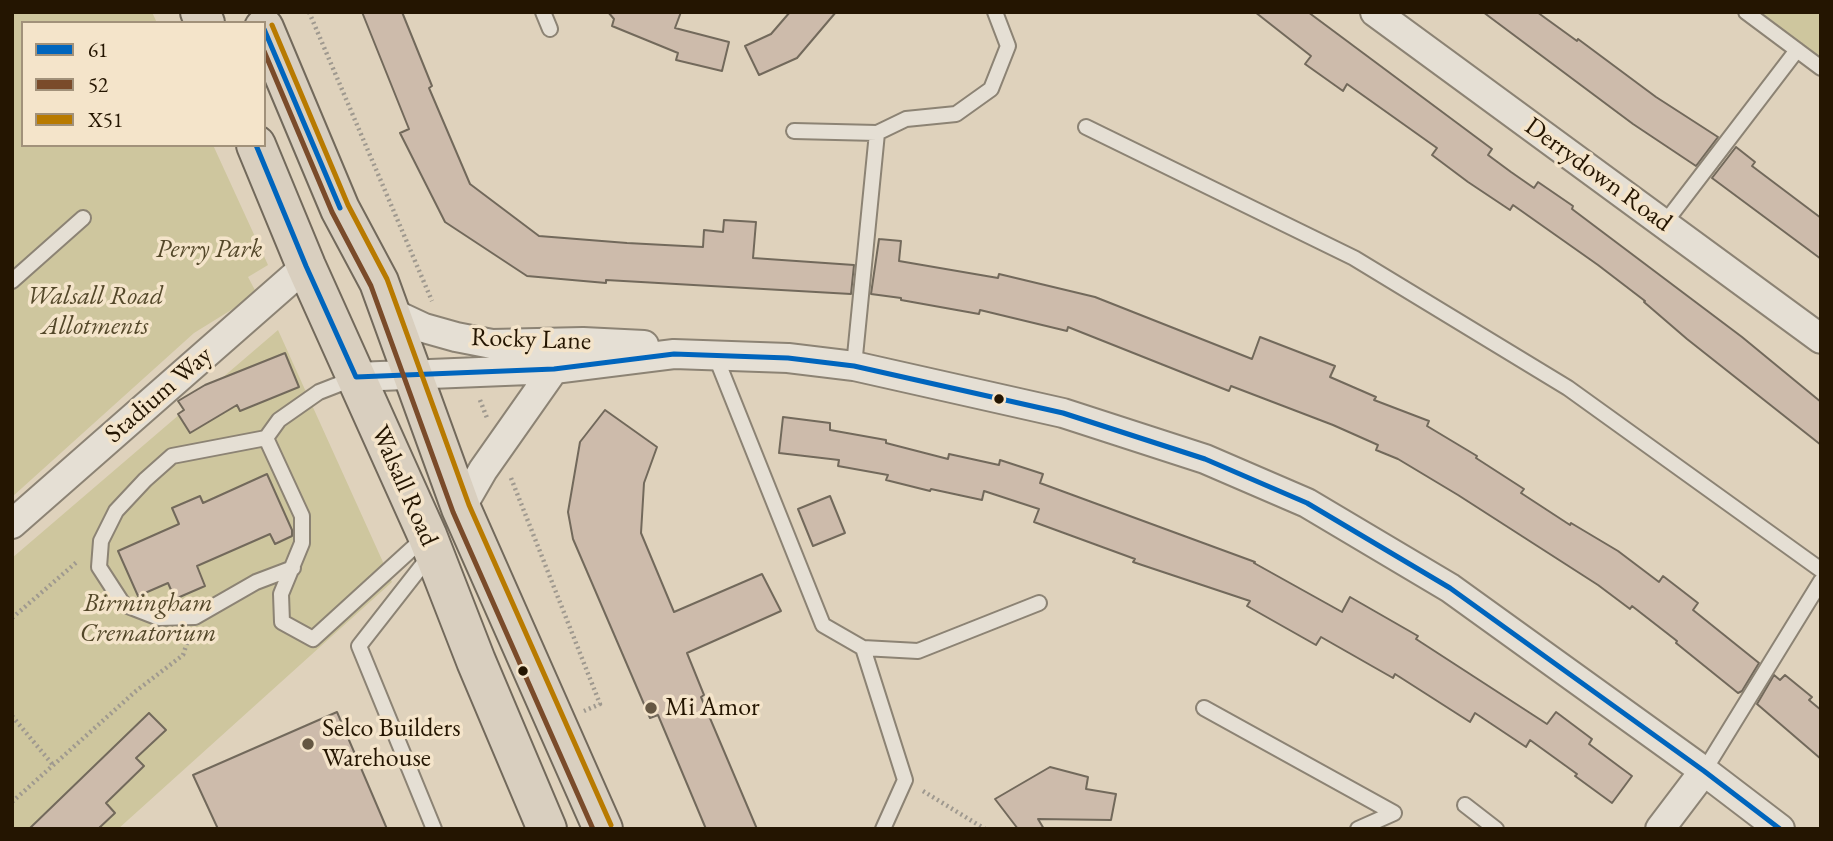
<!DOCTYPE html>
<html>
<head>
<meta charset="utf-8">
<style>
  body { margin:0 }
  #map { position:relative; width:1833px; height:841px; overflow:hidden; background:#dfd2bc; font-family:"EB Garamond",serif }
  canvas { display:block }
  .frame { position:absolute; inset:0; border:14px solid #241501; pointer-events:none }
  .legend { position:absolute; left:21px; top:21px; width:245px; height:126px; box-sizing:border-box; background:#f4e4ca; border:2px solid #a1917a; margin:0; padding:9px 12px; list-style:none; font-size:21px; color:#241501 }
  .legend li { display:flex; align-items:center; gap:14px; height:35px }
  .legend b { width:35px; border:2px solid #a1917a }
</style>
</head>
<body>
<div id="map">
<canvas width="1833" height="841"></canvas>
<div class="frame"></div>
<ul class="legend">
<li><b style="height:9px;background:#0065bd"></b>61</li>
<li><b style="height:9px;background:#7a4b2a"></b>52</li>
<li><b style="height:9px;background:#b87a00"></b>X51</li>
</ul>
</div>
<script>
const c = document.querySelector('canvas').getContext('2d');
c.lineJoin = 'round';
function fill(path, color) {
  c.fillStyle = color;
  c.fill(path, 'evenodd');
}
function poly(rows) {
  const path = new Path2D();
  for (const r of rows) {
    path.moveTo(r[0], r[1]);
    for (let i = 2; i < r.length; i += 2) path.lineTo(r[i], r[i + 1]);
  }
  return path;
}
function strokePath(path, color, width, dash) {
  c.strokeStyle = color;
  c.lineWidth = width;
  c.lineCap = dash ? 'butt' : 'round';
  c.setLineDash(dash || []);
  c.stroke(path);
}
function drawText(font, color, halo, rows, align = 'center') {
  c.font = font + ' "EB Garamond",serif';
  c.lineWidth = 7;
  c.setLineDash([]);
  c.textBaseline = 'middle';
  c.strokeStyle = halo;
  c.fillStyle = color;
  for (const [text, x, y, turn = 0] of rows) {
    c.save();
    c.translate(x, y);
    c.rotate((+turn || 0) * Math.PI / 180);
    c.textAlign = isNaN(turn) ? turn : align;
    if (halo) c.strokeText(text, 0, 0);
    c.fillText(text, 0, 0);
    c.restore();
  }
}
fill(poly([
  [12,12,152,12,157,23,23,23,23,145,213,145,268,265,248,277,257,294,194,333,12,497],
  [1757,12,1821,12,1821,59],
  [278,330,392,582,118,829,12,829,12,558]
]), '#cec69e');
const building = poly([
  [362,12,402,12,432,86,429,88,470,184,539,236,627,243,703,247,704,230,723,232,724,220,756,222,753,258,854,265,851,294,606,280,606,283,527,276,445,222,400,133,409,129,362,12],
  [608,12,681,12,675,28,729,42,722,71,676,60,678,53,612,26,614,19,608,12],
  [790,12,836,12,797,58,759,75,745,46,771,34,790,12],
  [1255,12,1308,12,1492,149,1488,155,1511,172,1534,188,1538,182,1573,206,1572,209,1742,337,1821,402,1821,445,1687,339,1644,302,1645,301,1598,265,1513,205,1510,210,1468,182,1432,155,1437,148,1347,84,1343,91,1305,64,1311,56,1255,12],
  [1483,12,1537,12,1577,41,1578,39,1656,97,1718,137,1696,166,1633,124,1483,12],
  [1736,147,1755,162,1752,166,1821,218,1821,259,1712,178,1736,147],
  [879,239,901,241,899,261,998,278,999,274,1095,297,1252,359,1260,337,1335,366,1330,377,1376,397,1374,400,1429,421,1427,426,1477,456,1476,458,1524,489,1521,493,1570,525,1571,523,1618,551,1659,582,1663,576,1698,603,1693,610,1759,663,1742,691,1738,693,1676,643,1677,641,1632,606,1630,609,1598,585,1458,495,1398,459,1376,450,1378,445,1333,425,1231,386,1229,391,1068,327,1067,331,980,310,979,314,901,300,901,298,871,294,879,239],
  [285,353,299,387,240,411,237,405,190,433,178,414,184,410,178,401,205,385,285,353],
  [605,410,657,447,644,483,641,533,674,612,762,574,781,611,687,653,704,695,701,697,757,829,706,829,658,715,650,718,573,539,568,512,580,442,605,410],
  [783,417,830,423,830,430,886,440,886,443,948,459,949,454,999,465,1000,460,1043,474,1040,483,1255,562,1254,563,1342,612,1350,597,1418,636,1416,639,1547,724,1556,712,1592,739,1589,744,1632,776,1612,803,1575,776,1577,774,1530,740,1526,747,1475,713,1470,722,1395,674,1393,678,1321,637,1316,645,1247,606,1250,601,1133,562,1135,559,1034,522,1039,509,984,491,982,500,931,489,930,491,886,480,888,475,838,466,839,460,779,453,783,417],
  [267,474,292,530,292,536,275,544,270,534,197,566,205,586,175,599,168,583,138,596,118,551,179,524,172,508,200,496,203,503,267,474],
  [830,496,845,533,813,546,798,509,830,496],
  [1774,675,1780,680,1785,675,1812,697,1809,700,1821,710,1821,759,1757,704,1774,675],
  [337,712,387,829,218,829,193,775,337,712],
  [149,713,166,730,136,758,144,766,106,803,115,813,98,829,29,829,149,713],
  [1050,767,1088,777,1086,789,1116,794,1111,820,1038,819,1044,829,1018,829,995,799,1050,767]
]);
fill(building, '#cdbbab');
strokePath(building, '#72695b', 2);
const service = poly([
  [543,12,550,29],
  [1746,12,1821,68],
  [1086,127,1354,258,1568,388,1821,570],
  [794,131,877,133,854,366],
  [877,133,906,119,956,114,991,89,1008,46,995,12],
  [1664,224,1797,50],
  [12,281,83,218],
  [715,355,823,625,863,648,918,651,1039,603],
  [355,378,319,392,279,420,266,438,302,516,302,543,281,594,282,622,313,639,426,536],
  [266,438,172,456,145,480,116,511,101,541,99,567,123,604,159,618,195,617,256,582,293,568],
  [431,554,359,646,434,829],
  [863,648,905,780,883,829],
  [1204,708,1394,813,1358,829],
  [1704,771,1821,581],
  [1465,805,1496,829]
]);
const minor = poly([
  [1375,12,1821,339],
  [392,313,424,328,456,337,492,344,583,342,644,345],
  [356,377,554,369,674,354,788,358,854,366,1063,413,1205,459,1307,503,1450,588,1704,771,1780,829],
  [461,508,483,470,554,369],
  [12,524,306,266],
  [1660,829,1704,771]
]);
const trunk = poly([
  [200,12,205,23],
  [264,28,340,209,379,282,461,508,603,829],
  [256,145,306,266,427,535,476,661,547,829]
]);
strokePath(service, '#8c8374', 18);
strokePath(minor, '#8c8374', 32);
strokePath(trunk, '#72695b', 42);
strokePath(poly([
  [309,12,432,301],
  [480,400,487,418],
  [511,478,600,704,584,711],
  [12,618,78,561],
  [12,716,53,765],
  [923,791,985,829],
  [12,802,136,691,183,655,189,637]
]), '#9f998f', 4.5, [2, 3.5]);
strokePath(service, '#e5dfd4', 14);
strokePath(minor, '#e5dfd4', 28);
strokePath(trunk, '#d9cfbf', 38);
strokePath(poly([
  [264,29,340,208],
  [256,145,306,266,356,377,554,369,674,354,788,358,854,366,1063,413,1205,459,1307,503,1450,588,1704,771,1780,829]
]), '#0065bd', 5);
strokePath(poly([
  [264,51,332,212,371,286,453,512,593,829]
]), '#7a4b2a', 5);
strokePath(poly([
  [272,25,348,205,387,279,469,505,611,825]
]), '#b87a00', 5);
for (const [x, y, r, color] of [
  [999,399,6,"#241501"],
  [523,671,6,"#241501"],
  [651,708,7,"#655742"],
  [308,744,7,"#655742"]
]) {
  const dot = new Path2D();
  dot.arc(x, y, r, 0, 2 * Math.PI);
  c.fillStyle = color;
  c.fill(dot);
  strokePath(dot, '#f4e4ca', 2.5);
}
drawText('26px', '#241501', '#f4e4ca', [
  ["Derrydown Road",1598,175,36],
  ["Rocky Lane",531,340,2],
  ["Stadium Way",159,395,-41],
  ["Walsall Road",404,486,66]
]);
drawText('italic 26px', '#534729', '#f4e4ca', [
  ["Perry Park",209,250],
  ["Walsall Road",95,297],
  ["Allotments",95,327],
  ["Birmingham",148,604],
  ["Crematorium",148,634]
]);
drawText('26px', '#241501', '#f4e4ca', [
  ["Mi Amor",665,708],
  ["Selco Builders",322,729],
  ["Warehouse",322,759]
], 'left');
</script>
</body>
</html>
